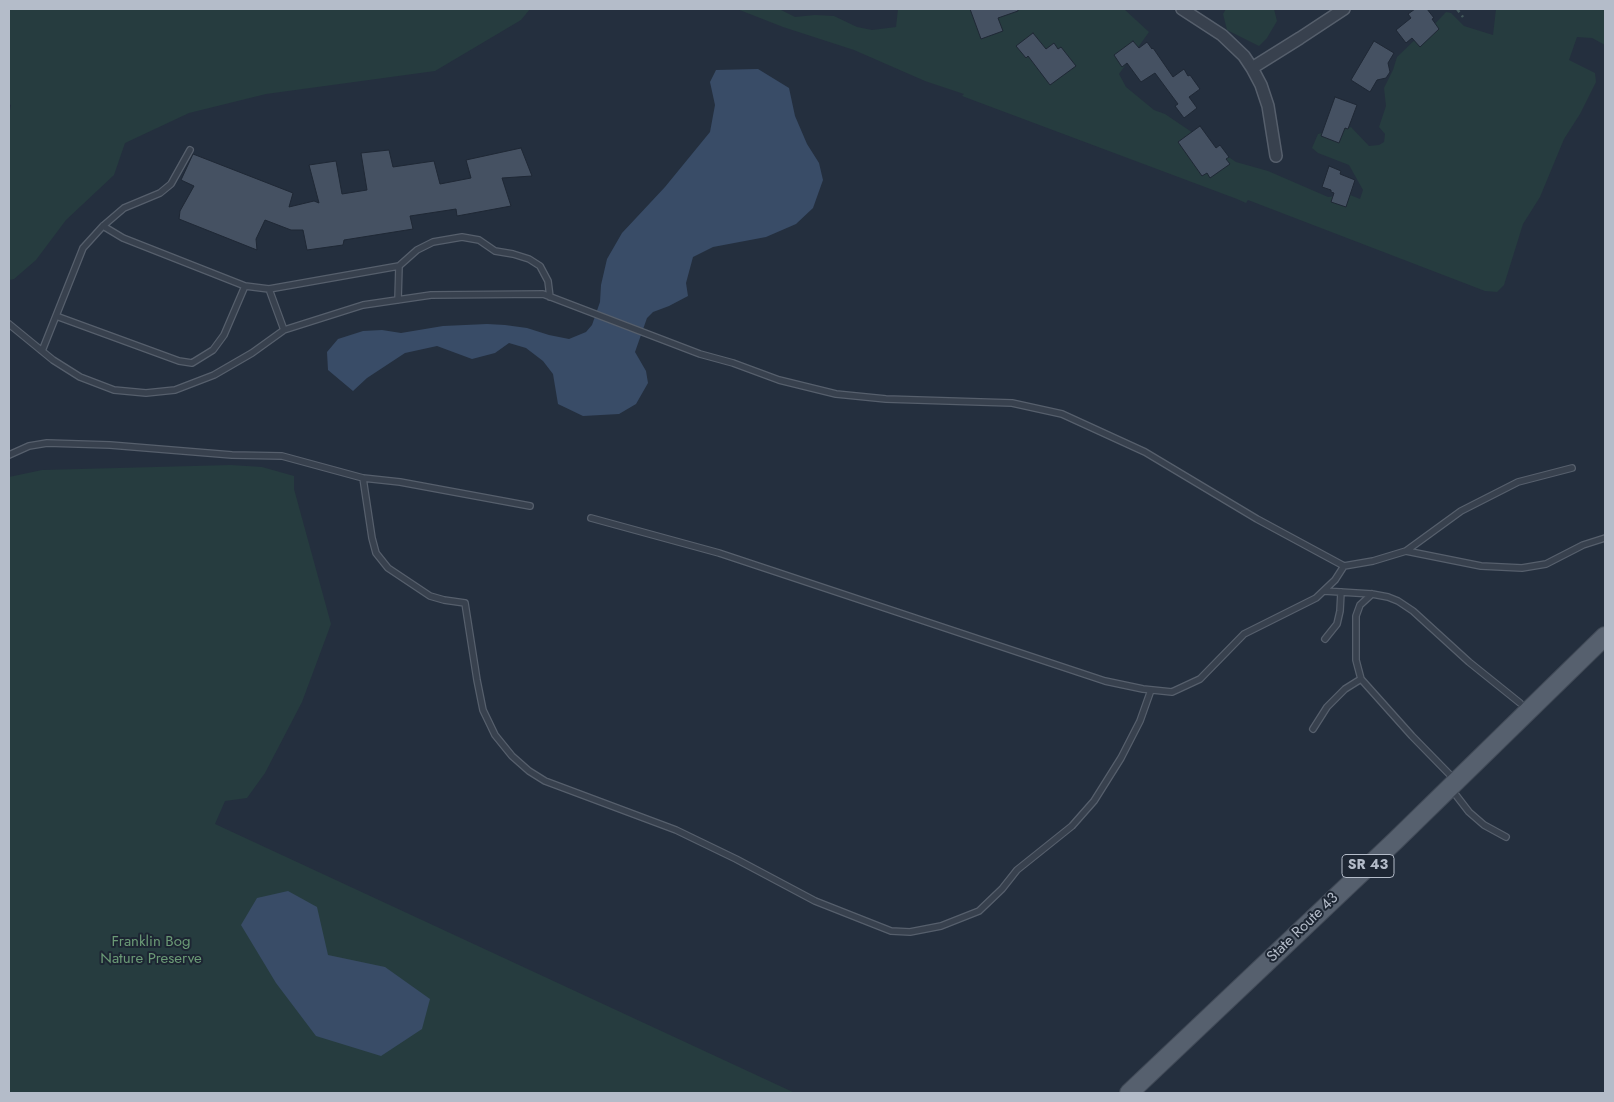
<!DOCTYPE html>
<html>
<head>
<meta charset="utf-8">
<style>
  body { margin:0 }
  #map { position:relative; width:1614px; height:1102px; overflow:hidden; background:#242f3e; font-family:Jost,sans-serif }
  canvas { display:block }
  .frame { position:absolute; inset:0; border:10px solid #b4bcc9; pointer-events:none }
</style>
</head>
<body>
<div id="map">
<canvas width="1614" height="1102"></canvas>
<div class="frame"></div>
</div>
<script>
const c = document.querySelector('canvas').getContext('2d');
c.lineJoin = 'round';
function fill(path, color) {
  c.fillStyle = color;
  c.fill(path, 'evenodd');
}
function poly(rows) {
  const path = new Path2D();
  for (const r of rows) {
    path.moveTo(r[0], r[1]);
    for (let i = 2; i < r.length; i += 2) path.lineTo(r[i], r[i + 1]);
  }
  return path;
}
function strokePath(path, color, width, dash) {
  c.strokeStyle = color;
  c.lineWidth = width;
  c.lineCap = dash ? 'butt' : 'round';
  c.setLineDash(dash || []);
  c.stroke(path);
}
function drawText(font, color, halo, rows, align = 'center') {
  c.font = font + ' Jost,sans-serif';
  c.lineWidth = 4;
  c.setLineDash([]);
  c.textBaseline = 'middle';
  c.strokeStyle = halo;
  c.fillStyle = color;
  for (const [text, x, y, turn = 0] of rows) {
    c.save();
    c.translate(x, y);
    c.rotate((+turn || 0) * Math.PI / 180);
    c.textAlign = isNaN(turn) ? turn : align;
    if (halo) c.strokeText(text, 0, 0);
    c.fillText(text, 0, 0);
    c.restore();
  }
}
fill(poly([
  [9,9,530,9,521,20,435,71,266,94,189,113,125,143,114,175,66,220,36,260,14,279,9,280,9,115,11,105,9,104],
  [737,9,779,9,795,17,815,15,834,16,857,27,872,30,896,27,898,9,1124,9,1149,32,1119,74,1126,87,1154,110,1165,114,1236,162,1268,171,1328,197,1350,195,1360,199,1363,190,1349,165,1318,153,1312,148,1318,134,1351,127,1369,146,1379,145,1384,142,1385,134,1379,127,1386,106,1384,88,1393,70,1397,57,1424,31,1431,28,1446,12,1451,13,1464,26,1493,35,1496,9,1605,9,1605,45,1592,38,1577,37,1569,60,1595,73,1596,82,1580,114,1564,139,1540,197,1523,224,1504,285,1497,292,1485,291,1248,200,1246,203,1237,199,962,96,964,94,925,81,854,50,783,27],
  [1226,9,1274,9,1277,21,1267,38,1259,46,1227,30,1223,14],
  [231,465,262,467,294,476,294,489,331,624,302,702,265,773,247,798,225,801,215,824,795,1093,9,1093,9,477,42,470]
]), '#263c3f');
fill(poly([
  [758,69,789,88,795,116,807,144,819,163,823,180,813,208,796,224,766,237,713,247,693,257,686,283,688,296,669,306,653,312,647,318,635,352,646,371,648,383,636,404,619,414,583,416,558,404,553,374,543,361,526,348,509,343,495,353,472,359,437,346,405,353,367,378,353,391,328,370,327,352,338,339,363,331,382,330,401,333,443,326,487,324,505,325,527,328,549,335,569,339,586,332,592,325,600,302,601,285,607,259,622,233,665,187,710,132,715,105,710,82,716,70],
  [288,891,317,907,328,955,385,967,430,999,422,1029,381,1056,316,1036,276,983,241,925,257,898]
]), '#394c67');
const building = poly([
  [970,9,1018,9,1018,11,998,18,1003,31,981,39,970,9],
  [1415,9,1427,9,1434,18,1432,19,1439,29,1420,47,1412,38,1406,43,1396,30,1411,18,1408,14,1415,9],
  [1033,33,1046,49,1054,43,1058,49,1061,47,1076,66,1050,85,1028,56,1026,58,1016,46,1033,33],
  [1133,41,1139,48,1147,42,1152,49,1153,48,1173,77,1184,69,1188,76,1190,75,1200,89,1189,97,1197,108,1184,118,1175,106,1178,104,1155,73,1141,82,1127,63,1122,67,1114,55,1133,41],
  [1374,41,1394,53,1388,63,1390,72,1386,78,1377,80,1370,92,1351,80,1374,41],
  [1335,97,1357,105,1348,129,1345,128,1339,143,1321,136,1335,97],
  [1200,126,1216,148,1220,145,1229,157,1226,159,1230,164,1210,178,1207,173,1202,176,1178,142,1200,126],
  [521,148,532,176,502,178,511,206,457,216,456,209,410,216,413,229,344,240,343,245,307,250,303,230,291,230,265,220,256,239,257,250,179,219,180,211,194,186,181,180,193,154,293,193,289,207,314,201,319,203,309,165,336,161,342,194,367,190,361,153,389,150,393,167,434,161,440,184,471,178,466,160,521,148],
  [1329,166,1341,171,1340,174,1355,180,1346,207,1331,202,1334,193,1331,192,1331,190,1322,187,1329,166]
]);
fill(building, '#455162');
strokePath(building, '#1f2835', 1);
const lane = poly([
  [103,226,123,238,245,286,269,289,284,330],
  [269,289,399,266],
  [398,300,399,266,417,250,433,242,462,237,479,240,495,251,513,254,529,259,540,266,548,281,550,297],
  [56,316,179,361,192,363,213,350,224,335,245,286],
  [9,324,53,360,80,377,114,390,146,393,175,390,214,375,252,353,284,330,363,305,431,295,543,294,700,354,733,363,779,380,836,394,886,399,1012,403,1062,414,1145,452,1257,519,1344,566,1373,561,1406,551,1461,511,1518,482,1572,468],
  [42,351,83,248,103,226,124,208,160,193,171,184,190,150],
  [9,455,29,446,47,443,110,445,232,455,282,456,363,478,372,538,376,553,388,568,430,596,444,600,465,603,477,680,483,710,495,735,512,756,529,771,545,781,676,830,736,859,815,901,891,931,910,932,941,926,979,911,1002,889,1017,870,1072,826,1094,801,1121,758,1140,721,1151,690],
  [363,478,400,482,530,506],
  [591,518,719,553,1105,681,1143,689,1172,692,1200,679,1244,634,1316,598,1335,580,1344,566],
  [1406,551,1481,566,1522,568,1546,564,1583,545,1605,538],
  [1324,591,1372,594,1388,597,1398,601,1413,611,1469,662,1520,703],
  [1372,594,1360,605,1356,616,1356,660,1361,679,1412,736,1455,780],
  [1325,639,1337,624,1340,611,1341,592],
  [1313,729,1327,707,1345,689,1361,679],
  [1452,790,1469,812,1484,825,1506,837]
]);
const street = poly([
  [1182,9,1222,35,1244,56,1252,68,1261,85,1268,106,1276,156],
  [1252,68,1300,38,1344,9]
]);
const primary = poly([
  [1129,1093,1395,841,1605,636]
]);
strokePath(lane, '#565f6c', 8);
strokePath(street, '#565f6c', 14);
strokePath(primary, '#414a57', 20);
strokePath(poly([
  [1457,9,1463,17]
]), '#44595c', 2.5, [4, 4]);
strokePath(lane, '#38414e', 5.5);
strokePath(street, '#38414e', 11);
strokePath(primary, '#56606e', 18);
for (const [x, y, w] of [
  [1368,866,52]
]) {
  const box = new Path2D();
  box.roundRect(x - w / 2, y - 11.5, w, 23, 4);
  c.fillStyle = '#1d2633';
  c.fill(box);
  strokePath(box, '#b4bcc9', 1);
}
drawText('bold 14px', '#b4bcc9', null, [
  ["SR 43",1368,866]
]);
drawText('15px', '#b4bcc9', '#1d2633', [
  ["State Route 43",1303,928,-44]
]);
drawText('15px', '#6b9a76', '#1d2633', [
  ["Franklin Bog",151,942],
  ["Nature Preserve",151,959]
]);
</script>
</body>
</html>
